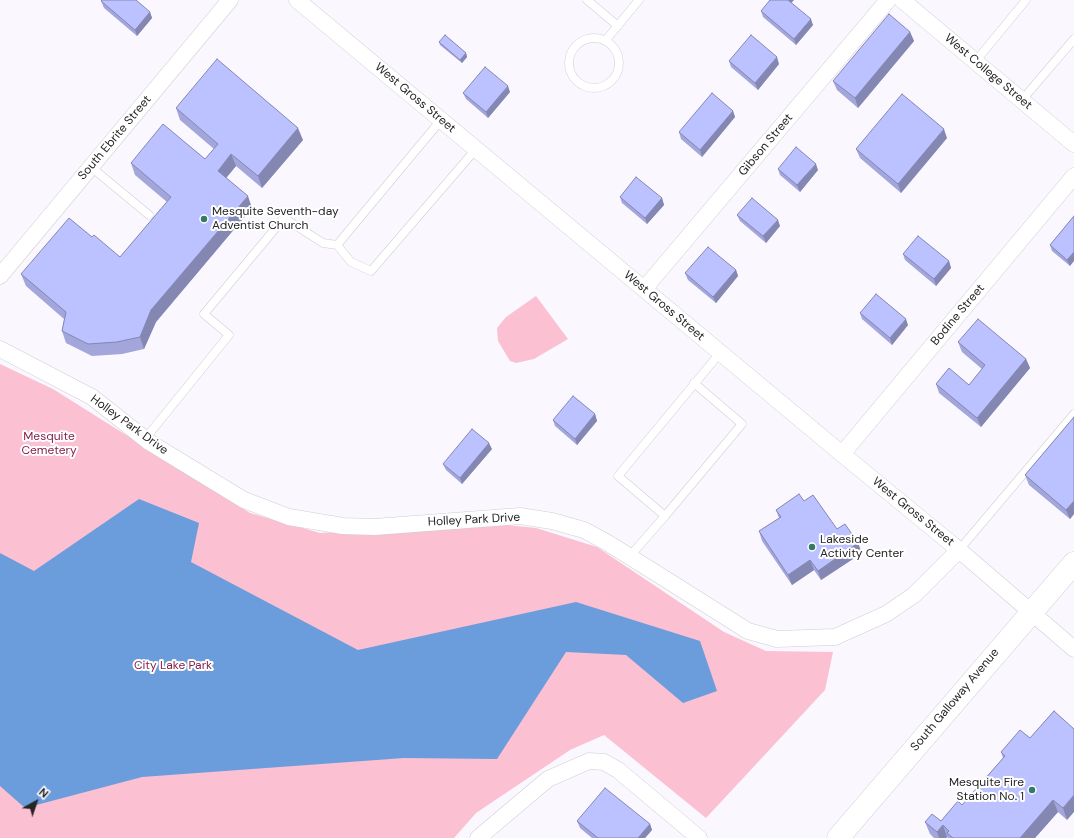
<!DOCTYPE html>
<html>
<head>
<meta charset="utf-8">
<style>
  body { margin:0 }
  #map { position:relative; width:1074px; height:838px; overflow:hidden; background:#faf7fe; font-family:"DM Sans",sans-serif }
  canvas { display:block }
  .north { position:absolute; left:16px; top:782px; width:40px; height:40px; -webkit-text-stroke:3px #fff; paint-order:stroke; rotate:40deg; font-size:11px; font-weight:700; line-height:16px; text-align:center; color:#252426 }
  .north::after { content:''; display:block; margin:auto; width:14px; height:18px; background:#252426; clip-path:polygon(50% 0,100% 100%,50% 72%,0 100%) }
</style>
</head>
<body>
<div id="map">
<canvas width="1074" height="838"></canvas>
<div class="north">N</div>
</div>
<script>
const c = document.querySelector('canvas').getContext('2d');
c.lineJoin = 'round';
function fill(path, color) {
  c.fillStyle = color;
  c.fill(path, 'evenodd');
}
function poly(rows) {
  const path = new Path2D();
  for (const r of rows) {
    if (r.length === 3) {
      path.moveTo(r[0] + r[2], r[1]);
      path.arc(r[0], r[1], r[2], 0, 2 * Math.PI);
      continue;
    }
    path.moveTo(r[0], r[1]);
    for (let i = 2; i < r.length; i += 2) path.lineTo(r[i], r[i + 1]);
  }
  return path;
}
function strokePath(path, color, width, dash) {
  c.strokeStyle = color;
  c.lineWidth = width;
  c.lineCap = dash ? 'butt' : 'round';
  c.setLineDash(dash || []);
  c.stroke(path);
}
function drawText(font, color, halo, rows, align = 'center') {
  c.font = font + ' "DM Sans",sans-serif';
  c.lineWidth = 4;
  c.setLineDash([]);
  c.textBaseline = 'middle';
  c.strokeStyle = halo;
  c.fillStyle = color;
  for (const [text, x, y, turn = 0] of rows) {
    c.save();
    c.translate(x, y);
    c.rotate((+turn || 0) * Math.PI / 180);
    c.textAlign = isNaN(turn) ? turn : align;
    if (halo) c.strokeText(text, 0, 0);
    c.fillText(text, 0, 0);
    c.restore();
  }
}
fill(poly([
  [536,296,568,339,534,359,516,363,510,361,498,341,497,328,506,317],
  [0,364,53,389,250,513,320,533,488,523,536,528,597,547,724,632,766,651,833,652,825,690,706,818,604,735,570,750,476,813,454,838,0,838]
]), '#fbc0d2');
fill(poly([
  [139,499,199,523,191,562,358,650,576,602,700,641,717,691,683,703,626,655,566,652,497,759,404,758,142,777,25,808,0,786,0,553,34,571]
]), '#6b9cdc');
const lane = poly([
  [587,0,618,26],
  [594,63,25],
  [605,41,639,0],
  [975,62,1026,0],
  [1022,100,1074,39],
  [91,167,149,215],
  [337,245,351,262,371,271,476,149],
  [145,439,229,335,204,314,284,218,323,243,337,245,441,120],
  [665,516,742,424,694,383],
  [959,550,1074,414],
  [630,556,665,516,618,476,720,353]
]);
const street = poly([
  [297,0,842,454,959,550,1074,649],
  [902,0,1074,144],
  [0,276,230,0],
  [644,289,888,0],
  [0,349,92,397,149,442,244,500,289,517,343,526,374,527,520,516,552,521,584,530,608,543,748,631,777,639,835,637,886,614,914,595,959,550],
  [842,454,1074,176],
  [478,838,548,779,589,761,604,762,618,770,699,838]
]);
const secondary = poly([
  [838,838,1074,563]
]);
strokePath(lane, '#d0cdd4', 9);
strokePath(street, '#d0cdd4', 17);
strokePath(secondary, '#d0cdd4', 23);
strokePath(lane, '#fff', 8);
strokePath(street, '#fff', 16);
strokePath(secondary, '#fff', 22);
fill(poly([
  [794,0,791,3,813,25,796,45,763,17,761,11],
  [101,1,150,12,152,18,137,36,104,8],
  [910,32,914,41,858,108,837,90,833,81],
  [439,42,466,53,467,57,462,63,440,45],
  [729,61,779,64,758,90,731,67],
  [510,92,488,118,466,99,463,93],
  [176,108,303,140,262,188,236,166,226,178,252,208,156,322,144,349,122,354,92,356,66,343,62,331,64,319,26,286,21,274,92,237,120,257,167,202,135,175,131,163,205,159,214,149,180,120],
  [733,111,735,117,702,157,681,139,679,132],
  [947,138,901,193,860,158,856,149],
  [778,169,818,170,800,192,780,175],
  [620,197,662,198,664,205,647,224,622,203],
  [737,215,780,226,766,243,740,221],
  [1074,216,1070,266,1052,251,1050,245],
  [903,254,949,261,951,268,936,286,905,260],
  [736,270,738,276,716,303,688,280,685,273],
  [860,313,908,325,892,345,862,319],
  [958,342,1026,359,1030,368,981,427,939,393,936,384,969,385,982,369,962,352],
  [595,414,597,421,577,445,555,426,553,420],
  [1074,417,1074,514,1070,519,1029,485,1025,475],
  [492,449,462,484,446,470,443,464],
  [804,501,837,529,862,553,821,580,814,570,792,585,762,541,759,531,779,518,776,510],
  [1054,711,1067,820,1058,812,1035,838,948,838,947,837,946,838,934,838,930,834,925,822,941,821,962,805,1003,758,1001,752,1030,738],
  [577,821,650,824,652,830,645,838,592,838,580,828]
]), '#a2a6db');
fill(poly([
  [787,0,794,0,789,5],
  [150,12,152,18,137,36,135,30],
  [811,19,813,25,796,45,794,39],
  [910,32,914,41,858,108,855,98],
  [466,53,467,57,462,63,460,60],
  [777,57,779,64,758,90,755,83],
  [508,86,510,92,488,118,486,112],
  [733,111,735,117,702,157,700,150],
  [298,128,303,140,262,188,258,176],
  [944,129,947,138,901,193,898,184],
  [231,154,236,166,222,183,218,171],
  [816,164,818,170,800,192,797,185],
  [248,196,252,208,156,322,144,349,140,337,151,310],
  [662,198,664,205,647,224,645,218],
  [778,220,780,226,766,243,763,236],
  [1074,252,1074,261,1070,266,1067,260],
  [949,261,951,268,936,286,934,279],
  [736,270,738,276,716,303,713,297],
  [906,319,908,325,892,345,890,338],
  [1026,359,1030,368,981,427,977,418],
  [595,414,597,421,577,445,575,439],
  [489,443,492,449,462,484,460,478],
  [1074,501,1074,514,1070,519,1066,510],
  [858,543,862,553,821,580,818,571],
  [810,560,814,570,792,585,788,575],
  [1074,795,1074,812,1067,820,1063,808],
  [1053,800,1058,812,1035,838,1020,838],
  [650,824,652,830,645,838,638,838],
  [943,825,947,837,946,838,939,838,937,832]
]), '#8487b2');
const building = poly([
  [102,0,136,0,150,12,135,30,101,1,102,0],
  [770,0,788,0,811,19,794,39,761,11,770,0],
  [889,14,910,32,855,98,833,81,889,14],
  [445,35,466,53,460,60,439,42,445,35],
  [751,35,777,57,755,83,729,61,751,35],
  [217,59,298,128,258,176,231,154,218,171,248,196,151,310,140,337,117,342,88,344,62,331,66,312,21,274,69,218,92,237,94,235,120,257,171,197,131,163,163,124,205,159,218,144,176,108,217,59],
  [485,67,508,86,486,112,463,93,485,67],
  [712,93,733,111,700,150,679,132,712,93],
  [902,94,944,129,898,184,856,149,902,94],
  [796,147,816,164,797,185,778,169,796,147],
  [636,177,662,198,645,218,620,197,636,177],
  [752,198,778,220,763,236,737,215,752,198],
  [1074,216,1074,252,1067,260,1050,245,1074,216],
  [918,236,949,261,934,279,903,254,918,236],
  [708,247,736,270,713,297,685,273,708,247],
  [876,294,906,319,890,338,860,313,876,294],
  [978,319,1026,359,977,418,936,384,949,368,969,385,985,365,958,342,978,319],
  [573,396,595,414,575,439,553,420,573,396],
  [1074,417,1074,501,1066,510,1025,475,1074,417],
  [472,429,489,443,460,478,443,464,472,429],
  [799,494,804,501,813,495,837,529,845,524,858,543,818,571,810,560,788,575,759,531,781,517,776,510,799,494],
  [1054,711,1074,729,1074,795,1063,808,1053,800,1020,838,953,838,947,833,949,831,943,825,937,832,925,822,932,814,941,821,958,801,962,805,1005,756,1001,752,1020,730,1030,738,1054,711],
  [605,788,650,824,638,838,598,838,577,821,605,788]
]);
fill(building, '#bcc1ff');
strokePath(building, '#8487b2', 1);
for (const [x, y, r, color] of [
  [204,219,4,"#35796b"],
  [812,547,4,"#35796b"],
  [1032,790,4,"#35796b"]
]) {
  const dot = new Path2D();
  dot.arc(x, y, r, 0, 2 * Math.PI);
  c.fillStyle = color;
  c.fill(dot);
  strokePath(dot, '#fff', 1.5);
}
drawText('12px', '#252426', '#fff', [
  ["West College Street",988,72,40],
  ["West Gross Street",415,98,40],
  ["South Ebrite Street",115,138,-50],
  ["Gibson Street",766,145,-50],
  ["West Gross Street",664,306,40],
  ["Bodine Street",958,315,-50],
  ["Holley Park Drive",129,425,36],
  ["West Gross Street",913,512,39],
  ["Holley Park Drive",474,520,-3],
  ["South Galloway Avenue",955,700,-50]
]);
drawText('12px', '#252426', '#fff', [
  ["Mesquite Seventh-day",212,212],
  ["Adventist Church",212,226],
  ["Lakeside",820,540],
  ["Activity Center",820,554],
  ["Mesquite Fire",1024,783,"right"],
  ["Station No. 1",1024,797,"right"]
], 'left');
drawText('12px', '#85214d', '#fff', [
  ["Mesquite",49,437],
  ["Cemetery",49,451],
  ["City Lake Park",173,666]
]);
</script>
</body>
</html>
